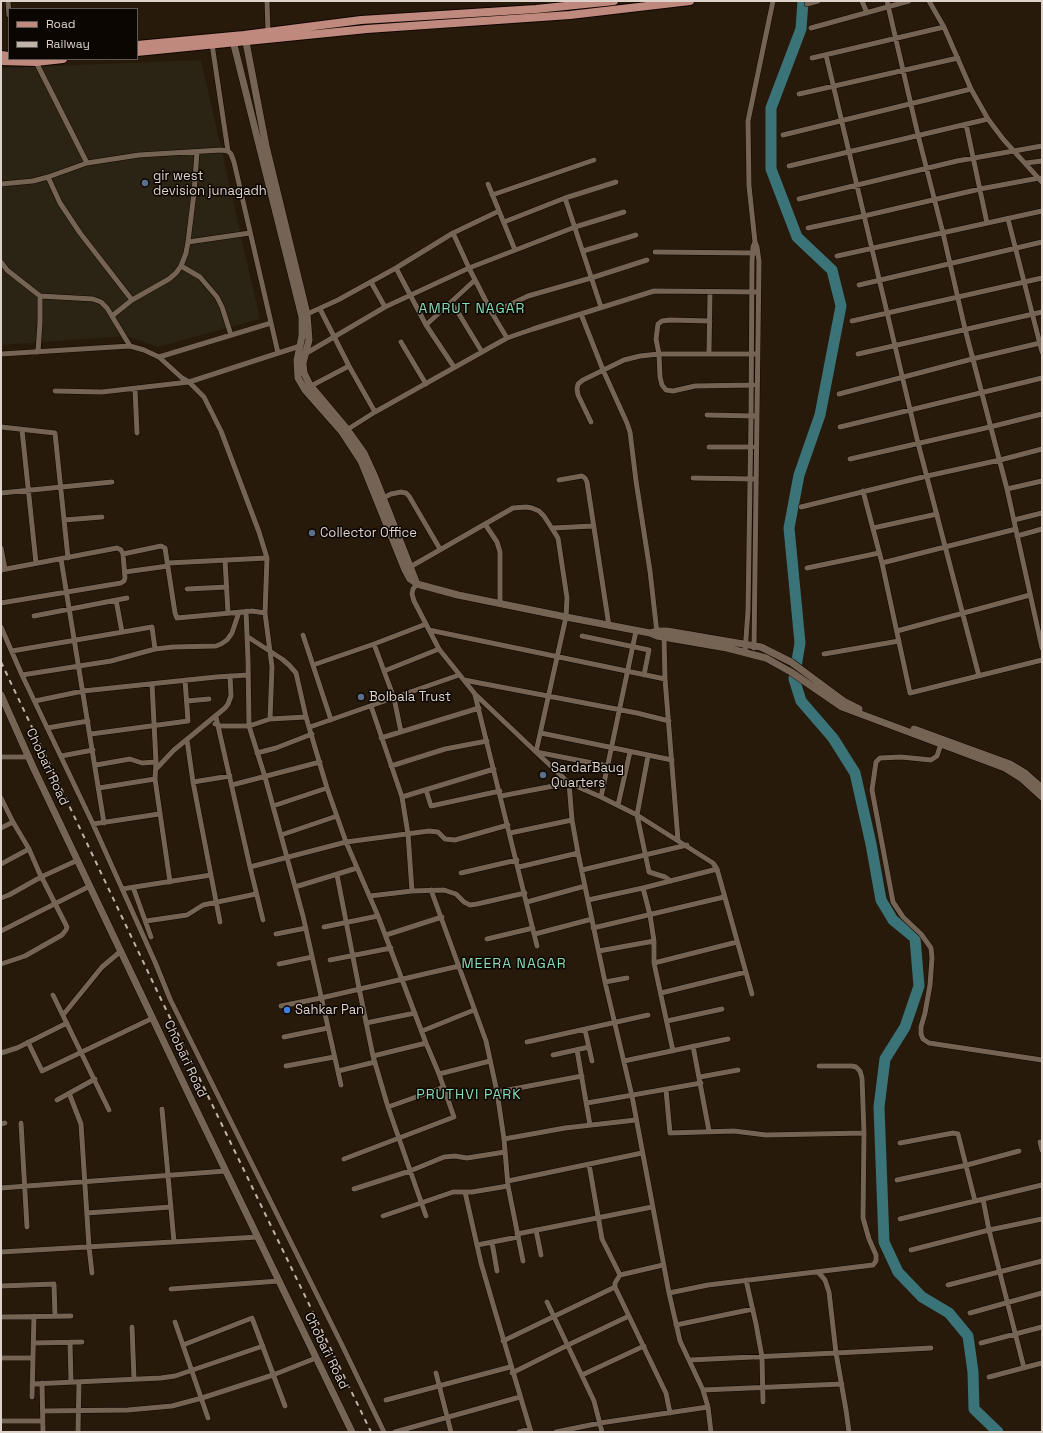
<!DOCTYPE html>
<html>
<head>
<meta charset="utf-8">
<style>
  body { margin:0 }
  #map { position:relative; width:1043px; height:1433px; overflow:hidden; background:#281a0b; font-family:"Space Grotesk",sans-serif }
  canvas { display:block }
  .frame { position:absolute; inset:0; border:2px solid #ddd3ca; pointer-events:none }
  .legend { position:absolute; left:8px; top:8px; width:130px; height:52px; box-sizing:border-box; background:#0c0603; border:1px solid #605853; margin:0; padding:5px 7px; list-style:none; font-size:12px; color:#ddd3ca }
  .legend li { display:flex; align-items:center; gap:8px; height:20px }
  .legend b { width:20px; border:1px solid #605853 }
</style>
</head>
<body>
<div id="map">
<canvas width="1043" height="1433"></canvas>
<div class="frame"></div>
<ul class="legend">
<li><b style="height:5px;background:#bf8a7d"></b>Road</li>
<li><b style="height:5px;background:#bfb4aa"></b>Railway</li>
</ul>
</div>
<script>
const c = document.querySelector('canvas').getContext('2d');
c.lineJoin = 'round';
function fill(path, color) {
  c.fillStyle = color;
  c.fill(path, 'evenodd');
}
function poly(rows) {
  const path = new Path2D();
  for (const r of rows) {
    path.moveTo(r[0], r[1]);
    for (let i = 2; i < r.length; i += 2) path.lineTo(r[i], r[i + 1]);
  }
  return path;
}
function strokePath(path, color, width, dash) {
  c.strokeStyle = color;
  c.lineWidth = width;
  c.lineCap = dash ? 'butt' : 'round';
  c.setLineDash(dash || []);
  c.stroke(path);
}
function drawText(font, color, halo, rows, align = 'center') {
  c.font = font + ' "Space Grotesk",sans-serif';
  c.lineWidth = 3;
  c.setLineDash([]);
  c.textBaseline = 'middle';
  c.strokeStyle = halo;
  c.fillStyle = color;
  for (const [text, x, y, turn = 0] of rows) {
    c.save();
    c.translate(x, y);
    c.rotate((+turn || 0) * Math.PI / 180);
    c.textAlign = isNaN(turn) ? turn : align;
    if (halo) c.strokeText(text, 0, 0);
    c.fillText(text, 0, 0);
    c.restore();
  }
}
fill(poly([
  [201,60,260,319,158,347,127,336,1,345,1,68]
]), '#2b2313');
strokePath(poly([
  [803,1,801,29,771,108,771,169,797,237,832,270,841,306,820,415,799,475,789,528,800,643,794,679,801,701,833,738,855,773,871,844,881,900,893,920,915,938,919,986,905,1027,885,1059,879,1107,884,1242,898,1272,922,1297,949,1313,968,1336,973,1372,974,1409,998,1432]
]), '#3a7378', 11);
const street = poly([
  [8,1,9,15],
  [267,1,268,32],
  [862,1,867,13],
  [887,1,918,135,943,233,965,329,1007,489,1042,648],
  [929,1,944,27,971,89,988,119,1003,139,1042,182],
  [807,4,818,1],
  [811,28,909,1],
  [212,44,228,151],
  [826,55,918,443,979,676],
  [812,58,944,27],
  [36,62,87,163],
  [799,94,958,58],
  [966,124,987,223],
  [783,135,971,89],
  [1026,163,1042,161],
  [789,166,988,119],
  [48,177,60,203,80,233,132,300],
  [1,184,33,181,48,177,87,163,139,155,221,150,228,151,231,154,234,162,278,353],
  [488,184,515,250],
  [492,195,594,160],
  [565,198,601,307],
  [799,199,957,161,1042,146],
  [1008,219,1042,352],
  [504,222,565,198,616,182],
  [808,228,864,216,980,189,1039,178],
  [453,233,469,268,492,313,507,338],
  [188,242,250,233],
  [583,251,636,235],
  [655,252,755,253],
  [837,256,1042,211],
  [1,262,7,270,40,296,40,322,38,352],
  [181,266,200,277,217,297,222,307,231,335],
  [396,268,426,325,454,367],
  [371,282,385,307],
  [859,285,1042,242],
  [40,296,93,299,101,302,107,308,130,346],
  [451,303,459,314,482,352],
  [320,309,349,366,375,412],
  [492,313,528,296,591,278,647,260],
  [581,314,603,370,627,423,630,432,636,481,650,571,657,633],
  [305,315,338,300,396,268,453,233,499,211],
  [112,316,132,300,169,279,176,273,181,266,186,253,188,242,194,193,197,152],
  [710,321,670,320,662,321,658,324,656,339,659,354,660,377,662,385,666,390,673,391,695,386,753,385],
  [852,321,1042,278],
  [426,325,475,280],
  [401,342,426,384],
  [709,353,710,292],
  [1,354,130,346,144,350,159,357,182,378,189,382,300,346],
  [305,354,385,307,469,268,575,227,624,212],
  [858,354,1042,312],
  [159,357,271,323],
  [309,387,349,366],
  [135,389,137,433],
  [55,391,102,392,189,382,204,397,221,431,259,532,267,558,265,613,272,667,270,719],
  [839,394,972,359,1040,343],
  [707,415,754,416],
  [591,422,578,395,577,389,578,384,583,380,624,360,640,356,659,354,755,354],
  [1,427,55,433,68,558],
  [840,427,1042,378],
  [22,430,36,563],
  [345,431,375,412,507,338,533,329,654,291,758,292],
  [709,447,752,447],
  [850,459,990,427,1042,414],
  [693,478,753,479],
  [559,480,582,476,585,478,587,482,609,626],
  [1007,489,1042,481],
  [863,491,882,563,910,693,1042,660],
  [1,493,112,482],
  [383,498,391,494,401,492,406,493,409,496,440,549],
  [801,507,927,476,1000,460,1042,449],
  [64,520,102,517],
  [1014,520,1042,513],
  [485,524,497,542,500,552,500,604],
  [553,528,593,526],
  [873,528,937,514],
  [1017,536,1042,529],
  [1,548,5,569],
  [123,554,161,546,165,548,175,613,177,618,252,611,265,613],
  [61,559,104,823],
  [225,560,228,613],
  [168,563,267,558],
  [882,563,1016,529],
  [410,567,513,508,526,507,532,508,539,511,544,516,558,538,567,598,566,617,536,752,608,766],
  [807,568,879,553],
  [1,570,117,548,121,550,123,554,125,578,124,581,121,583,1,603],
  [125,572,168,566],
  [417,584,413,589,412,594,414,601,439,649,475,694,536,752,569,783,601,797,637,815,713,863,717,869,752,994],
  [187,589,227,587],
  [116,600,122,632],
  [246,611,248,660,249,726,265,777,303,916,341,1085],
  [34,616,127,598],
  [1,627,22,675,93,824,155,962,170,999,343,1347,384,1432],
  [429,630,665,679],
  [897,631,1030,595],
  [303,635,331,720],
  [582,636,649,650,644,675],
  [248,637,282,659,289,665,296,673,306,717,327,788,346,842,378,916,426,1043,439,1074,454,1117,344,1159],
  [664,637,665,679,678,840],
  [374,644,394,698,401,732],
  [754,648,759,261,757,247,755,242,749,186,748,121,773,1],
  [12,651,152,627,155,649],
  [745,652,748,611,751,416,752,261,753,247,755,242],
  [824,654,899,641],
  [313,665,374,644,426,624],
  [384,671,439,649],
  [22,675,111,661,155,649,173,647,216,646,221,644,227,640,232,633,239,612],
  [464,680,637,713,669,721],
  [152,684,156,762,155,779,170,882],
  [475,695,537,946],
  [35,701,83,691,216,677,248,675],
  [187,701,209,699],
  [371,706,402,797,408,834,412,891],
  [216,717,250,867,263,920],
  [215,724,221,726,249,726,270,719,306,717],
  [310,727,459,675],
  [47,728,88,721],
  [541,733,672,760],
  [91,734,188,721,185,680],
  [381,738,479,708],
  [187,740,193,782,220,922],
  [941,744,937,756,931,760,901,757,880,758,876,762,872,790,893,902,903,917,921,934,931,948,932,958,930,985,925,1013,921,1027,921,1034,923,1039,929,1043,1042,1060],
  [257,753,276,748,312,734],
  [61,756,93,750],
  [648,756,637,815,649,872,665,877,671,881],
  [1,757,29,757],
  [96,765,130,759,142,763,156,762],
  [391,766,445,749,487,741],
  [156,769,174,750,225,708,228,704,231,696,230,676],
  [193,782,230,776],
  [232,785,320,762],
  [99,788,155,779],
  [426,790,431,806,500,791],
  [501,796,569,783,572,820,578,853,605,982,632,1096,669,1293,680,1341,703,1390,708,1407,711,1432],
  [402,797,494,769],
  [601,797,636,631],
  [1,798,13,822,29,849,39,872,67,927,66,930,62,935,25,956,1,964],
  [618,805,630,752],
  [273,806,327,788],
  [93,824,159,814],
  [1,828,13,822],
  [510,833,572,820],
  [281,835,337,816],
  [1,864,29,849],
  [250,867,346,842,429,831,438,832,445,839,455,840,508,825],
  [519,867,578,853],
  [582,870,687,845],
  [461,873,517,860],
  [337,875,359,988,373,1056,388,1107,426,1216],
  [133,887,151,937],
  [295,887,357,868],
  [643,888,650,915,654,941,654,963,673,1051],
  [122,889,211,875],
  [431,890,486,1041,497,1092,504,1139,508,1186,523,1261],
  [370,896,412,891,444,890,456,894,464,902,470,905,477,904,525,893],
  [1,898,9,895,41,877,78,860],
  [588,900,643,888,717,869],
  [527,902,585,886],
  [146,921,187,915,203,905,256,894],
  [324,927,378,916],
  [593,928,724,897],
  [1,931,90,886],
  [276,934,306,928],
  [535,934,592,919],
  [386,935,442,917],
  [487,939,533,928],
  [599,951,654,941],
  [330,960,391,948],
  [654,963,737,942],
  [279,964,312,957],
  [605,982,627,978],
  [661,993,746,972],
  [53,995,109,1110],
  [281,1006,321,998,459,966],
  [63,1015,102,967,121,951],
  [667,1021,722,1009],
  [366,1023,415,1013],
  [585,1030,592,1061],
  [422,1031,474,1010],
  [284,1037,328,1028],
  [28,1042,42,1071,153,1018],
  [527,1042,648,1015],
  [693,1046,709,1131],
  [577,1050,590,1125],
  [1,1053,17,1048,67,1023],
  [553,1055,589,1047],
  [373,1056,426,1043],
  [624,1061,728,1039],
  [286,1066,334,1057],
  [338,1071,375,1062],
  [439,1074,490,1061],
  [700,1077,738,1070],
  [666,1090,670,1133,734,1131,766,1135,864,1133],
  [497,1092,582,1076],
  [69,1093,81,1124,89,1247,92,1273],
  [57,1100,95,1079],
  [587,1103,701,1083],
  [388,1107,444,1087],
  [162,1109,174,1242],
  [21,1123,27,1227],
  [1,1124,5,1123],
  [504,1139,565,1128,636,1120],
  [1040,1142,1042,1150],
  [900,1143,953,1133,958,1134,975,1201],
  [589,1164,602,1239,620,1275],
  [897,1180,967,1165,1019,1151],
  [508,1181,642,1153],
  [1,1188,226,1171],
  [354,1189,410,1171,444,1157,455,1156,467,1158,505,1152],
  [465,1192,481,1263,495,1311,531,1432],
  [983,1199,989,1230,1024,1368],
  [87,1213,171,1207],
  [383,1216,453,1192,472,1192,508,1186],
  [900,1219,1042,1185],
  [536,1230,541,1255],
  [517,1234,652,1207],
  [492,1242,497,1271],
  [477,1245,518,1237],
  [911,1250,989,1230,1042,1219],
  [1,1252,258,1237],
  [663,1265,620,1275,615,1283,615,1287,662,1385,666,1393,670,1413],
  [819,1273,825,1280,829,1292,836,1353,846,1410,849,1432],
  [746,1280,756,1324,762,1357,763,1402],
  [948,1285,1042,1261],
  [1,1286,54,1284,55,1316],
  [171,1289,279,1281],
  [669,1293,708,1285,873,1265,876,1261,876,1255,869,1239,863,1218,864,1133,862,1078,860,1071,856,1067,852,1066,819,1066],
  [547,1302,594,1401,602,1432],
  [970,1313,1042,1293],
  [1,1317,71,1316],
  [175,1322,208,1418],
  [676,1325,753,1309],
  [132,1327,134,1379],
  [503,1341,615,1287],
  [70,1342,71,1382],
  [33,1343,82,1342],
  [981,1343,1042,1327],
  [183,1345,252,1318,285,1406],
  [1,1358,33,1358],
  [690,1360,836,1353,931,1348],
  [436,1373,451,1432],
  [512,1373,568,1345,629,1316],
  [582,1375,644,1346],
  [989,1377,1042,1363],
  [42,1383,43,1432],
  [32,1384,161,1378,175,1376,263,1346],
  [703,1390,842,1384],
  [32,1397,34,1316],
  [386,1400,510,1367],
  [43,1411,128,1410,172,1406,202,1398,273,1375,316,1358],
  [1,1421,43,1421],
  [78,1432,79,1382],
  [395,1432,520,1397],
  [519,1432,530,1429],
  [556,1432,600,1423,708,1407]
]);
const secondary = poly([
  [232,37,302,317,302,336,297,360,298,378,305,390,342,432,361,461,405,570,410,579,417,584,458,595,566,617,650,633,657,636,727,648,766,658,791,672,842,707,1005,768,1021,778,1042,797],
  [245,37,266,146,307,314,309,340,303,363,304,373,310,385,347,429,364,453,375,477,417,584],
  [650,633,656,631,667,631,761,647,791,662,845,702,859,709],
  [1,695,33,767,192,1101,352,1432],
  [914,729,1010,764,1025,773,1042,788]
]);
const primary = poly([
  [137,45,244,35,361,20,536,9,614,1],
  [137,52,367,29,570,15,690,1],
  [1,55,9,56],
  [1,61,36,62,63,59]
]);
strokePath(street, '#100500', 6);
strokePath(secondary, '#100500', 8);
strokePath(primary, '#100500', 10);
strokePath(street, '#756454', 5);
strokePath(secondary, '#756454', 7);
strokePath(primary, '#bf8a7d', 8);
strokePath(poly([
  [1,662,158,993,371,1432]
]), '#bfb4aa', 2, [5, 5]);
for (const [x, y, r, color] of [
  [145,183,4,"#5c6f8a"],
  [312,533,4,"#5c6f8a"],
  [361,697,4,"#5c6f8a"],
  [543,775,4,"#5c6f8a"],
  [287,1010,4,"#3f7fe0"]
]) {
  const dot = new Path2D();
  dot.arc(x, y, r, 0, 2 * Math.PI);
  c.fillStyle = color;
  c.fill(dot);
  strokePath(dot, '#0c0603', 1.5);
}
drawText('13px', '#ddd3ca', '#0c0603', [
  ["gir west",153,176],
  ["devision junagadh",153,191],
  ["Collector Office",320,533],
  ["Bolbala Trust",369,697],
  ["SardarBaug",551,768],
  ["Quarters",551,783],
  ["Sahkar Pan",295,1010]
], 'left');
drawText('13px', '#ddd3ca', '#0c0603', [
  ["Chobari Road",47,767,65],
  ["Chobari Road",185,1059,65],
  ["Chobari Road",326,1351,64]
]);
c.letterSpacing = '1px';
drawText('14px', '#89ddb5', '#0c0603', [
  ["AMRUT NAGAR",472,309],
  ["MEERA NAGAR",514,964],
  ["PRUTHVI PARK",469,1095]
]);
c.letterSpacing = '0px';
</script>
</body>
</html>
